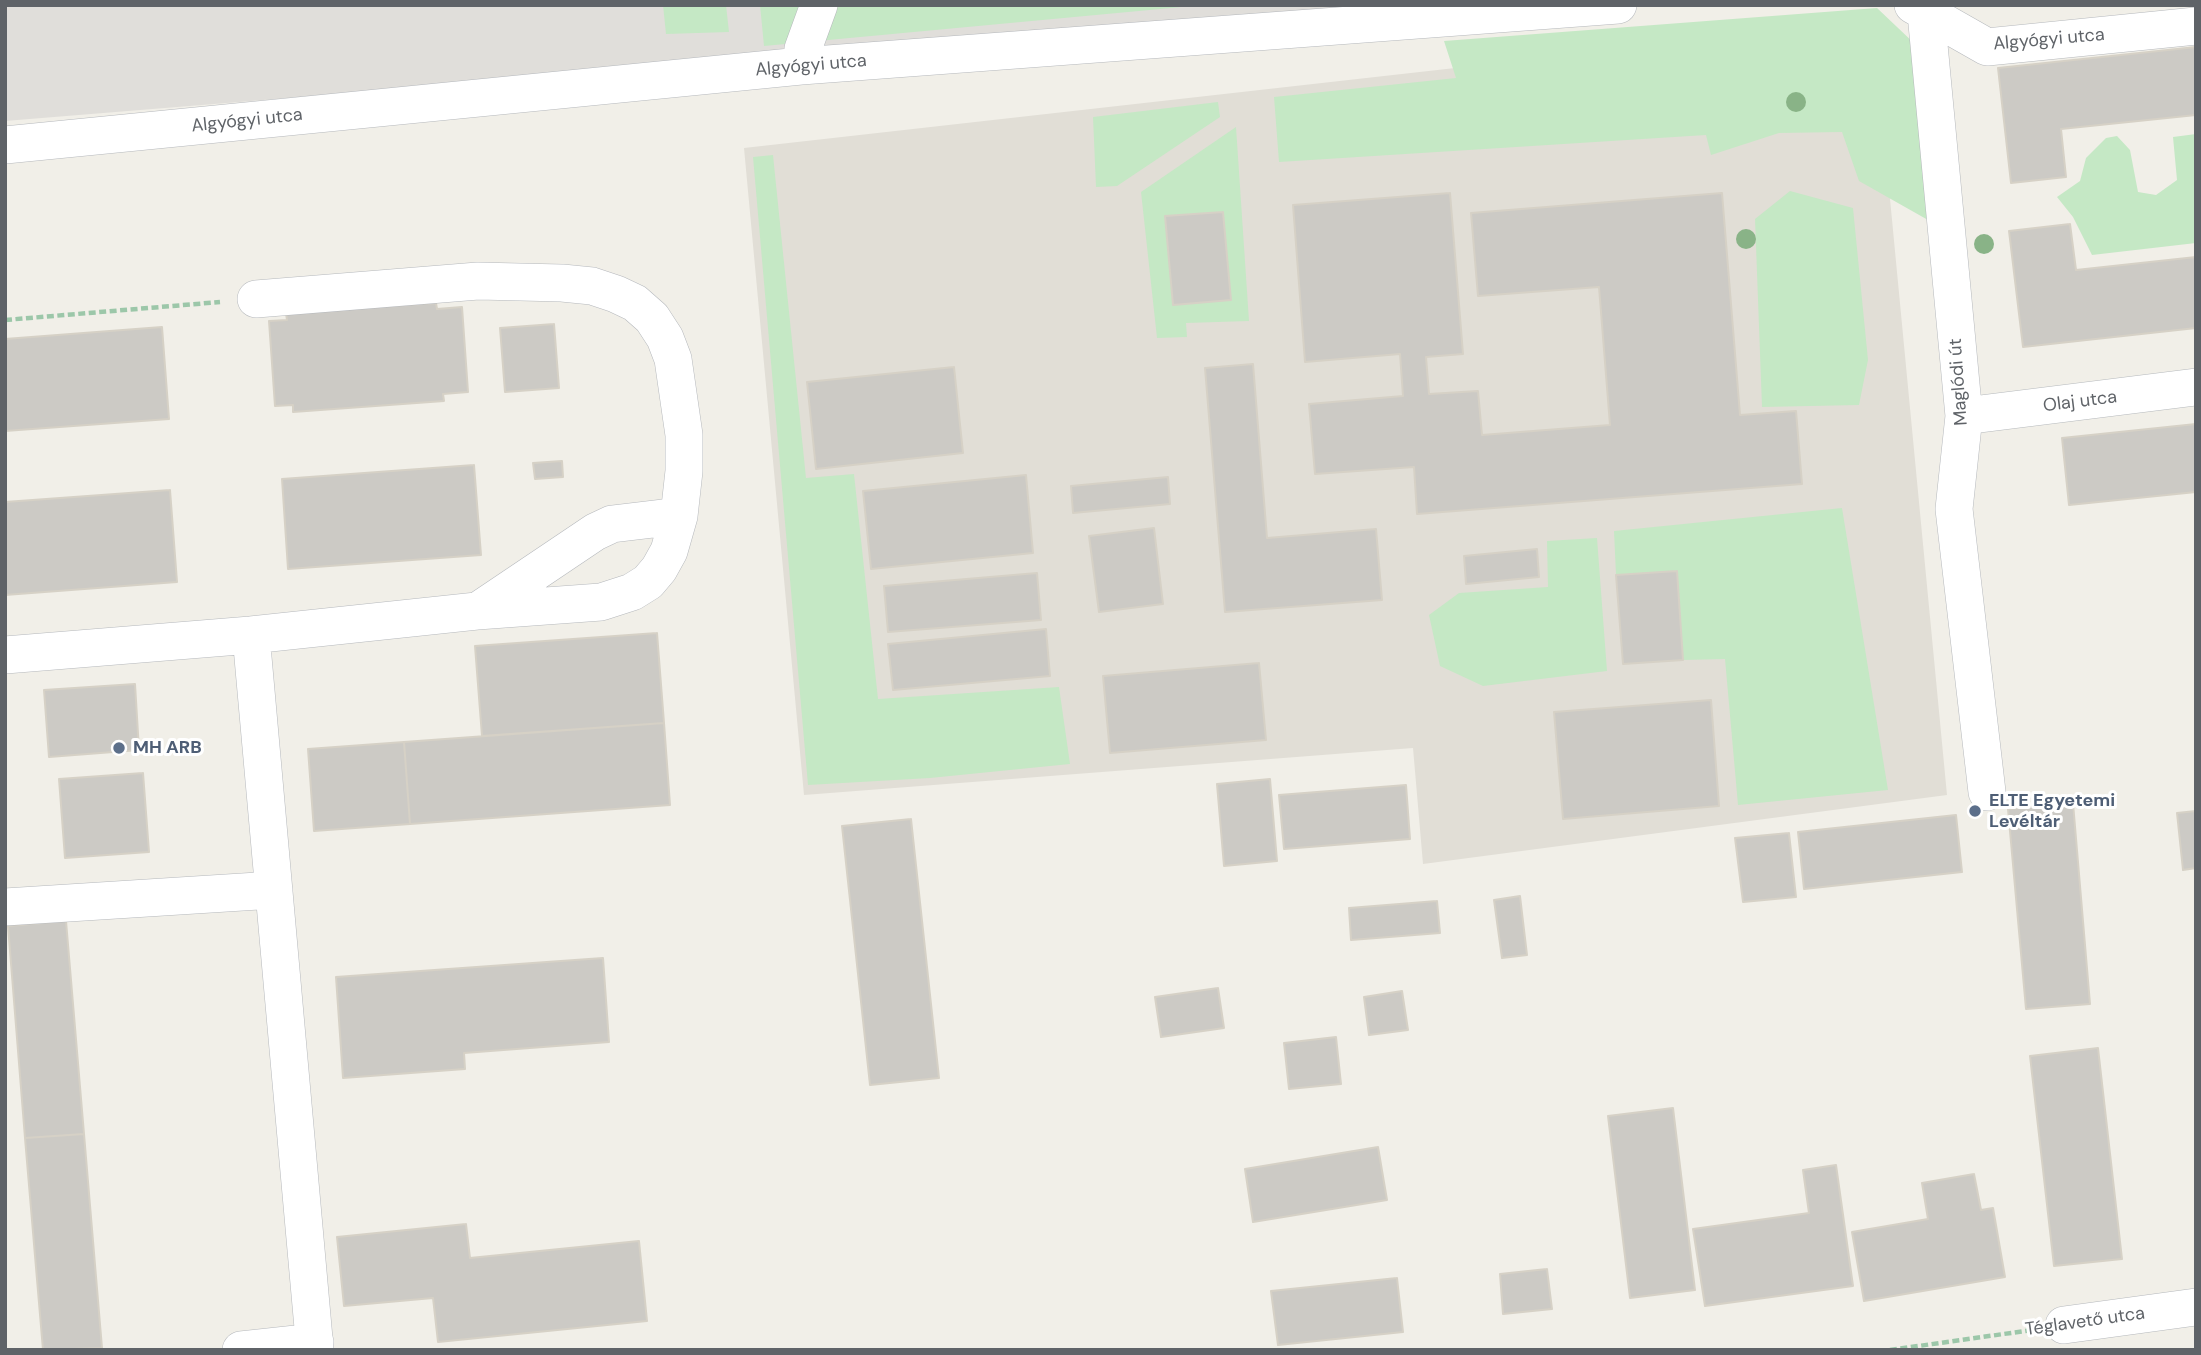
<!DOCTYPE html>
<html>
<head>
<meta charset="utf-8">
<style>
  body { margin:0 }
  #map { position:relative; width:2201px; height:1355px; overflow:hidden; background:#f1efe8; font-family:"DM Sans",sans-serif }
  canvas { display:block }
  .frame { position:absolute; inset:0; border:7px solid #5f6368; pointer-events:none }
</style>
</head>
<body>
<div id="map">
<canvas width="2201" height="1355"></canvas>
<div class="frame"></div>
</div>
<script>
const c = document.querySelector('canvas').getContext('2d');
c.lineJoin = 'round';
function fill(path, color) {
  c.fillStyle = color;
  c.fill(path, 'evenodd');
}
function poly(rows) {
  const path = new Path2D();
  for (const r of rows) {
    path.moveTo(r[0], r[1]);
    for (let i = 2; i < r.length; i += 2) path.lineTo(r[i], r[i + 1]);
  }
  return path;
}
function strokePath(path, color, width, dash) {
  c.strokeStyle = color;
  c.lineWidth = width;
  c.lineCap = dash ? 'butt' : 'round';
  c.setLineDash(dash || []);
  c.stroke(path);
}
function drawText(font, color, halo, rows, align = 'center') {
  c.font = font + ' "DM Sans",sans-serif';
  c.lineWidth = 6;
  c.setLineDash([]);
  c.textBaseline = 'middle';
  c.strokeStyle = halo;
  c.fillStyle = color;
  for (const [text, x, y, turn = 0] of rows) {
    c.save();
    c.translate(x, y);
    c.rotate((+turn || 0) * Math.PI / 180);
    c.textAlign = isNaN(turn) ? turn : align;
    if (halo) c.strokeText(text, 0, 0);
    c.fillText(text, 0, 0);
    c.restore();
  }
}
fill(poly([
  [5,5,1432,5,5,121]
]), '#e0deda');
fill(poly([
  [1873,21,1947,795,1423,864,1413,748,804,795,744,148]
]), '#e1ded6');
fill(poly([
  [663,5,726,5,729,32,666,34],
  [760,5,1203,5,764,46],
  [1877,8,1916,45,1928,220,1859,181,1842,132,1779,133,1711,155,1706,135,1279,162,1274,97,1456,78,1444,41],
  [1218,102,1220,117,1117,186,1096,187,1093,117],
  [1236,127,1249,321,1186,323,1187,337,1157,338,1141,192],
  [2196,134,2196,243,2092,255,2073,217,2057,197,2080,181,2086,158,2106,138,2117,136,2130,150,2138,192,2156,195,2177,180,2173,137],
  [773,155,806,478,854,474,878,699,1059,687,1070,764,930,778,808,785,753,157],
  [1790,191,1853,208,1868,360,1859,405,1762,407,1755,219],
  [1842,508,1888,790,1738,805,1725,659,1683,660,1677,571,1616,575,1614,531],
  [1597,538,1607,671,1483,686,1440,666,1429,615,1459,593,1548,587,1547,541]
]), '#c5e8c5');
const building = poly([
  [2196,47,2196,115,2061,129,2066,177,2011,183,1998,68,2196,47],
  [1450,193,1463,354,1426,357,1429,394,1478,391,1482,435,1610,425,1599,287,1478,296,1471,213,1722,193,1740,415,1796,411,1802,484,1417,514,1414,467,1315,474,1309,404,1403,396,1400,354,1305,362,1293,205,1450,193],
  [1223,212,1231,300,1173,305,1165,216,1223,212],
  [2070,224,2076,270,2196,257,2196,328,2023,347,2009,231,2070,224],
  [436,303,437,309,462,307,468,392,443,394,444,401,293,412,293,405,275,406,269,321,287,320,286,313,436,303],
  [554,324,559,388,505,392,500,328,554,324],
  [162,327,169,419,5,431,5,339,162,327],
  [1253,364,1267,538,1376,529,1382,600,1225,612,1205,368,1253,364],
  [954,367,963,453,816,469,807,382,954,367],
  [2196,424,2196,492,2069,505,2062,438,2196,424],
  [562,461,563,477,535,479,533,463,562,461],
  [474,465,481,555,288,569,282,479,474,465],
  [1026,475,1033,553,871,569,863,491,1026,475],
  [1168,477,1170,504,1073,513,1071,486,1168,477],
  [170,490,177,582,5,595,5,502,170,490],
  [1154,528,1163,604,1099,612,1089,536,1154,528],
  [1537,549,1539,577,1466,584,1464,556,1537,549],
  [1677,571,1683,660,1623,664,1616,575,1677,571],
  [1037,573,1041,620,888,632,884,586,1037,573],
  [1046,629,1050,676,893,690,888,644,1046,629],
  [657,633,664,723,482,736,475,646,657,633],
  [1259,663,1266,740,1110,753,1103,676,1259,663],
  [135,684,139,750,49,757,44,690,135,684],
  [1711,700,1719,806,1563,819,1554,712,1711,700],
  [664,723,670,805,410,824,404,742,664,723],
  [404,742,410,824,314,831,308,749,404,742],
  [143,773,149,852,65,858,59,779,143,773],
  [1270,779,1277,861,1224,866,1217,784,1270,779],
  [1406,785,1410,839,1284,849,1279,795,1406,785],
  [2073,803,2090,1004,2026,1009,2008,809,2073,803],
  [2196,811,2196,868,2183,870,2177,813,2196,811],
  [1956,815,1962,872,1804,889,1798,832,1956,815],
  [911,819,939,1078,870,1085,842,826,911,819],
  [1789,833,1796,897,1743,902,1735,838,1789,833],
  [1520,896,1527,955,1502,958,1494,900,1520,896],
  [1437,901,1440,933,1351,940,1349,908,1437,901],
  [66,921,84,1134,25,1138,8,926,66,921],
  [603,958,609,1042,464,1053,465,1069,343,1078,336,977,603,958],
  [1218,988,1224,1028,1161,1037,1155,997,1218,988],
  [1402,991,1408,1030,1369,1035,1364,997,1402,991],
  [1336,1037,1341,1084,1289,1089,1284,1043,1336,1037],
  [2098,1048,2122,1259,2054,1266,2030,1056,2098,1048],
  [1673,1108,1695,1290,1630,1298,1608,1116,1673,1108],
  [84,1134,102,1348,43,1350,25,1138,84,1134],
  [1378,1147,1387,1200,1253,1222,1245,1169,1378,1147],
  [1836,1165,1853,1286,1705,1306,1693,1229,1809,1213,1803,1170,1836,1165],
  [1974,1174,1981,1210,1993,1208,2005,1277,1864,1301,1852,1232,1928,1219,1922,1183,1974,1174],
  [466,1224,470,1258,639,1241,647,1321,438,1342,433,1298,344,1306,337,1237,466,1224],
  [1547,1269,1552,1309,1503,1314,1500,1274,1547,1269],
  [1397,1278,1403,1332,1278,1345,1271,1291,1397,1278]
]);
fill(building, '#cccac5');
strokePath(building, '#d6d1c6', 2);
const minor = poly([
  [1913,5,1987,47,2196,26],
  [1926,13,1964,416,1954,509,1987,792],
  [801,66,803,49,819,5],
  [5,145,801,66,1618,5],
  [1964,416,2196,387],
  [479,610,595,532,612,524,679,516],
  [251,635,315,1350],
  [5,655,251,635,477,611,601,602,632,592,648,582,659,569,669,551,679,516,684,471,684,435,673,359,665,338,652,318,635,303,616,294,592,286,562,283,478,281,256,299],
  [5,907,274,890],
  [2064,1325,2196,1307],
  [241,1350,315,1342]
]);
strokePath(minor, '#b5b8bc', 38);
strokePath(poly([
  [5,320,220,302],
  [1890,1350,2032,1330]
]), '#9cc7a9', 4.5, [7, 3.5]);
strokePath(minor, '#fff', 37);
c.fillStyle = '#89b387';
for (const [x, y] of [
  [1796,102],
  [1746,239],
  [1984,244]
]) {
  c.beginPath();
  c.arc(x, y, 10, 0, 2 * Math.PI);
  c.fill();
}
for (const [x, y, r, color] of [
  [119,748,7,"#5c6f8a"],
  [1975,811,7,"#5c6f8a"]
]) {
  const dot = new Path2D();
  dot.arc(x, y, r, 0, 2 * Math.PI);
  c.fillStyle = color;
  c.fill(dot);
  strokePath(dot, '#fff', 2.5);
}
drawText('18px', '#5f6368', '#fff', [
  ["Algyógyi utca",2049,40,-5],
  ["Algyógyi utca",811,66,-5],
  ["Algyógyi utca",247,121,-6],
  ["Maglódi út",1959,382,-94],
  ["Olaj utca",2080,402,-7],
  ["Téglavető utca",2085,1322,-8]
]);
drawText('bold 18px', '#4e5e75', '#fff', [
  ["MH ARB",133,748],
  ["ELTE Egyetemi",1989,801],
  ["Levéltár",1989,822]
], 'left');
</script>
</body>
</html>
